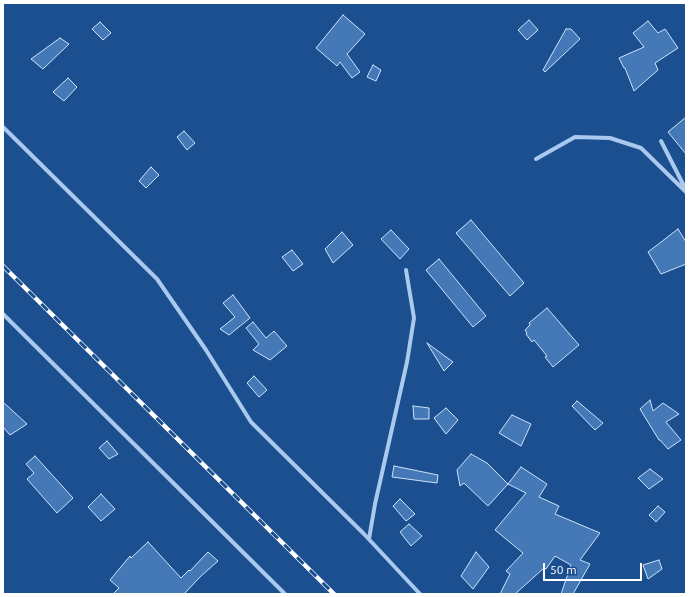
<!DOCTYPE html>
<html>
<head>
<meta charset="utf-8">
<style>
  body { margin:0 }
  #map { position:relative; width:689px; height:597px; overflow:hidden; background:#1b4f8f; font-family:Ubuntu,sans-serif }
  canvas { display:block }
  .frame { position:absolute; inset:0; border:4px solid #fff; pointer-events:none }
  .scale { position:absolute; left:543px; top:563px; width:99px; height:18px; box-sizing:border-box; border:2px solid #fff; border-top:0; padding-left:5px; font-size:12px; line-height:14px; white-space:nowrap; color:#fff; -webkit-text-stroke:3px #1b4f8f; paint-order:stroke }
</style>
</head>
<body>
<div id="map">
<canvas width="689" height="597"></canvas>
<div class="frame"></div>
<div class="scale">50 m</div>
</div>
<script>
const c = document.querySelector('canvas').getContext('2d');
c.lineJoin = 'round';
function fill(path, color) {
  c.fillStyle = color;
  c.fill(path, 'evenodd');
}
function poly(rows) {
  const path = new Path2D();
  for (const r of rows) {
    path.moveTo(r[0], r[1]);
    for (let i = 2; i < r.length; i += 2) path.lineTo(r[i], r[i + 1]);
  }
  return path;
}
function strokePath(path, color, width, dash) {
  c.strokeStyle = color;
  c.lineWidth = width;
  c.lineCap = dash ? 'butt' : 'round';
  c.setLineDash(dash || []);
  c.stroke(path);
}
const building = poly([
  [343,15,365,34,347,54,360,72,352,78,340,62,337,66,316,48,343,15],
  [529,20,538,30,527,40,518,30,529,20],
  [648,21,658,33,665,29,678,48,655,63,658,70,634,91,625,68,624,68,619,58,644,47,633,33,648,21],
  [100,22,111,33,103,40,92,29,100,22],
  [566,29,571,29,580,39,545,72,543,70,566,29],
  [60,38,69,44,43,69,31,59,60,38],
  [373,65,381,70,376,81,367,77,373,65],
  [68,78,77,87,64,101,53,92,68,78],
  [686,117,686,154,668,132,686,117],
  [184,131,195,143,187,150,177,137,184,131],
  [151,167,159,175,146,188,139,181,151,167],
  [471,220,524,283,510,296,456,233,471,220],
  [678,229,686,242,686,264,661,274,648,252,678,229],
  [391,230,409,249,400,259,381,239,391,230],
  [342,232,353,245,333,263,325,249,342,232],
  [292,250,303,264,293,271,282,257,292,250],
  [439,259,486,316,473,327,426,270,439,259],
  [233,295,250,318,229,335,220,329,235,317,223,303,233,295],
  [547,308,579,345,553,367,545,357,547,356,534,340,532,342,526,334,527,333,525,330,530,325,529,323,547,308],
  [253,322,266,338,274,331,287,346,270,360,253,350,259,344,246,328,253,322],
  [427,343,453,362,444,371,427,343],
  [254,376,267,390,259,397,247,383,254,376],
  [650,400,653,411,663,403,679,414,666,422,681,440,668,449,660,440,659,440,640,409,650,400],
  [577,401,603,423,595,430,572,406,577,401],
  [3,402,27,424,10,435,3,427,3,402],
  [413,406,429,408,429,419,414,419,413,406],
  [446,408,458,420,446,434,434,418,446,408],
  [512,415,531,424,521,446,499,433,512,415],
  [107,441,118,454,109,459,99,448,107,441],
  [471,454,487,463,508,484,488,506,464,483,460,486,457,470,471,454],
  [35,456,73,498,57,513,27,479,34,473,26,464,35,456],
  [394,466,438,475,437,483,392,477,394,466],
  [521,467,547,484,539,497,559,506,555,514,600,533,580,560,590,564,573,594,561,594,571,565,555,556,546,569,544,568,515,594,500,594,510,574,506,571,523,553,495,530,526,493,508,484,521,467],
  [650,469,663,479,649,489,638,478,650,469],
  [101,494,115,509,101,521,88,507,101,494],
  [400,499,415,514,406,521,393,506,400,499],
  [658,506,665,512,656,522,649,515,658,506],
  [409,524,422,536,411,546,400,532,409,524],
  [148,542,181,578,189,570,190,571,208,552,218,561,201,576,184,594,113,594,119,588,110,580,130,556,131,558,148,542],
  [476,552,489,567,473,589,461,576,476,552],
  [659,560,662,569,648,579,643,565,659,560]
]);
fill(building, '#4478b7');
strokePath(building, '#cfe3fa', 1);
strokePath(poly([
  [3,127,157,279,206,350,251,422,364,534,420,594],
  [661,141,686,190],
  [536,159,575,137,610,138,641,148,686,192],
  [3,314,285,594],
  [369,539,375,504,407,362,414,318,406,270]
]), '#a9c9ee', 4);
const rail = poly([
  [3,266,334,594]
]);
strokePath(rail, '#fff', 4.5);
strokePath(rail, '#1b4f8f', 3, [9]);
</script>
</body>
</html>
